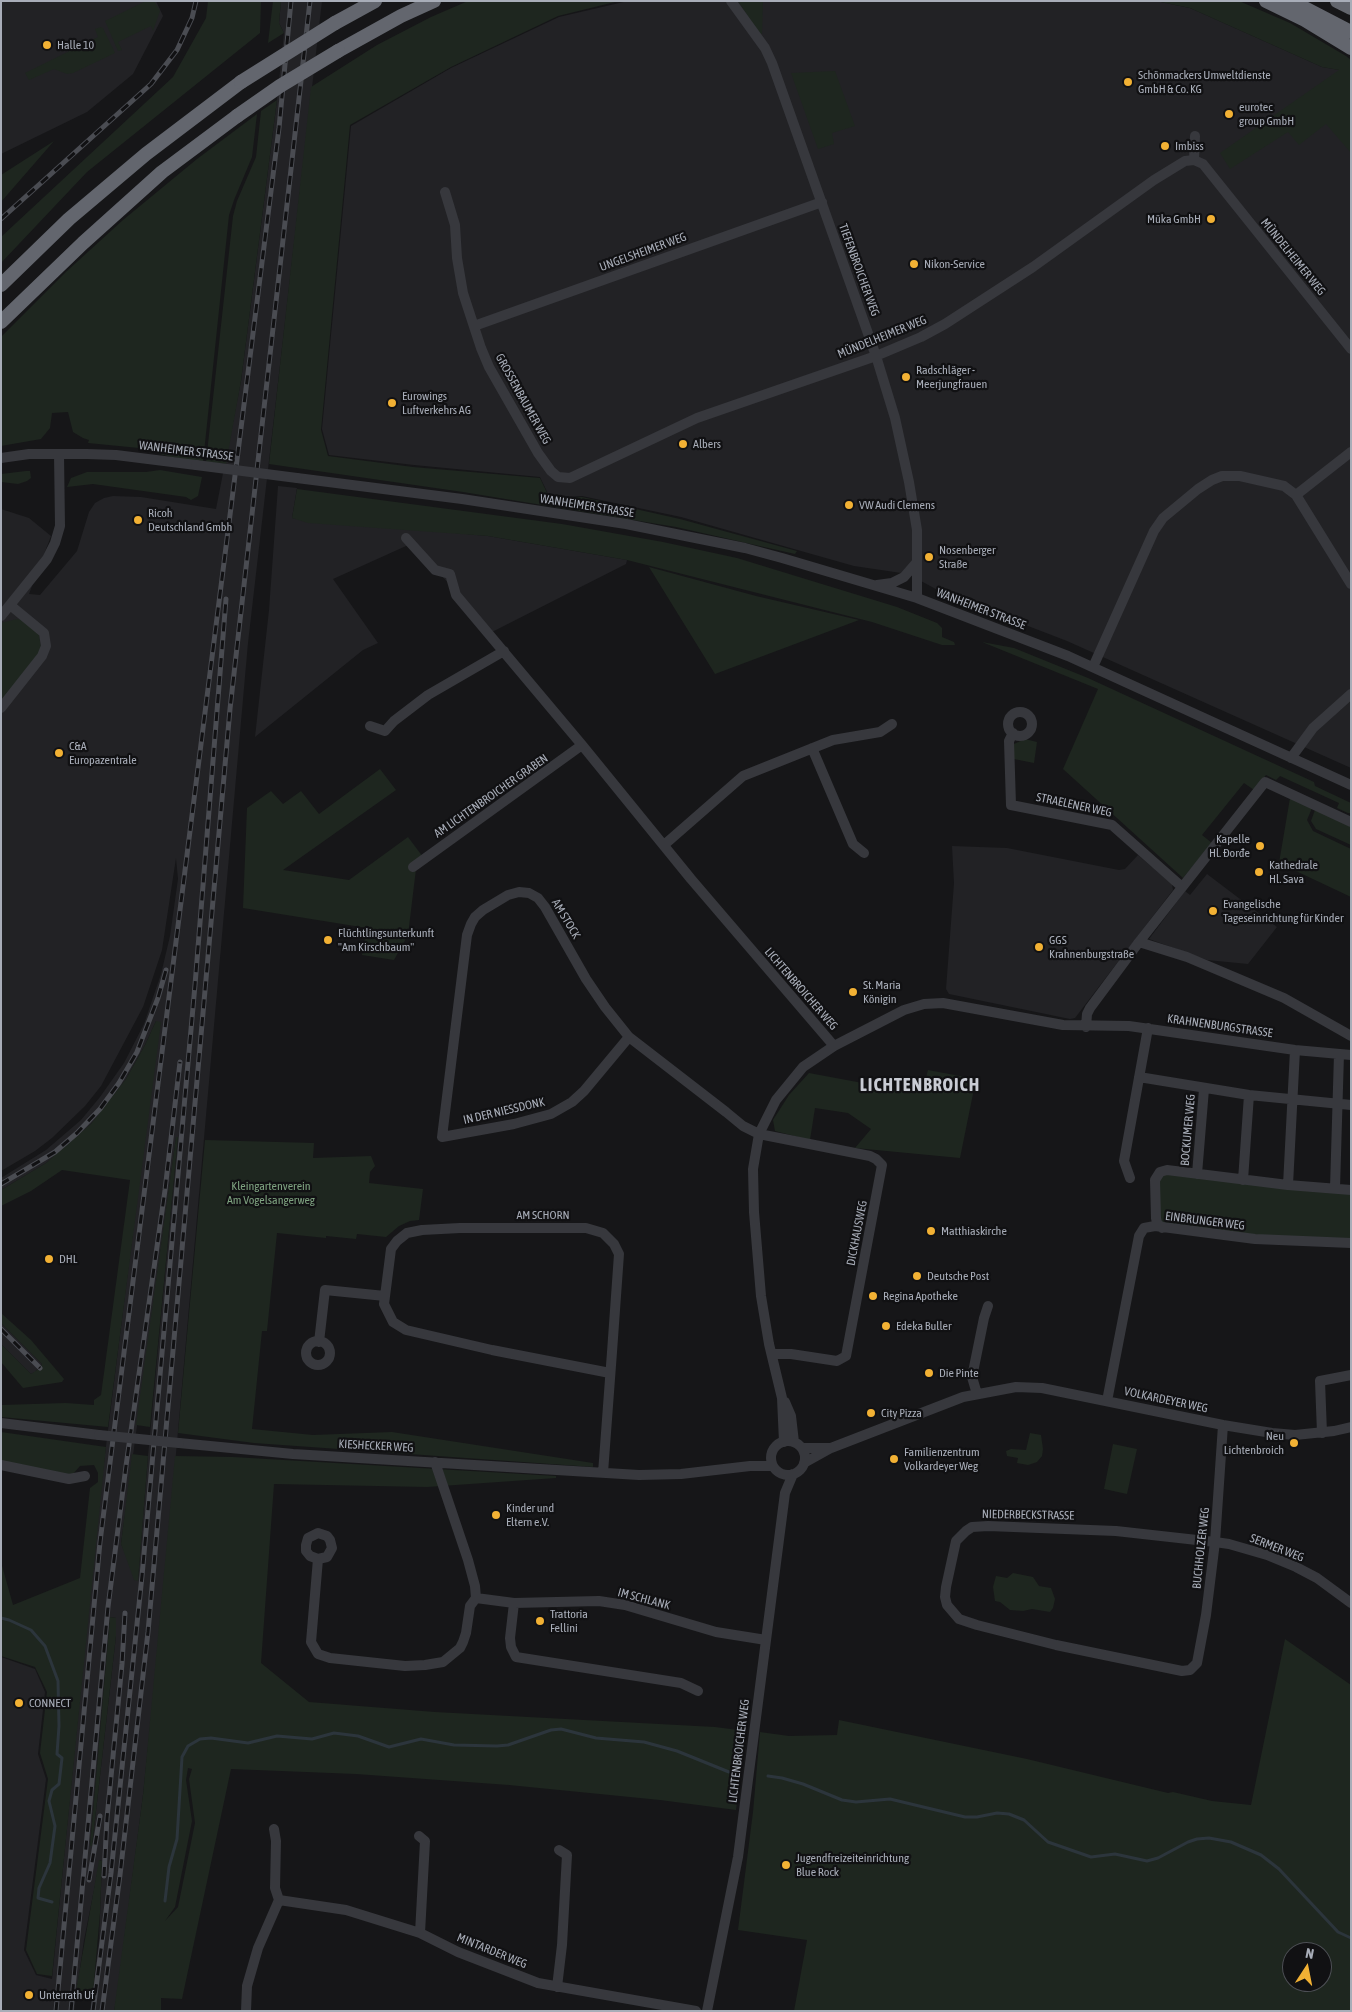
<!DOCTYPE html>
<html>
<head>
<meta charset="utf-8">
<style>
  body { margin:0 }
  #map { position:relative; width:1352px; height:2012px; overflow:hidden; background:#161618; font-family:"Asap Condensed",sans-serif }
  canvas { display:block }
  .frame { position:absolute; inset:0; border:2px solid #a8adb8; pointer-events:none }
  .north { position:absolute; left:1282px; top:1942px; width:50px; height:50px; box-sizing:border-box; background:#111113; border:1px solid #4d4f55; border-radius:50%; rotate:11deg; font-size:14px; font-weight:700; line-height:20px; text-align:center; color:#a8adb8 }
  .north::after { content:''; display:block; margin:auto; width:18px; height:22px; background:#f2b134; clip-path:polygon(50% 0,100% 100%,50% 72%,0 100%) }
</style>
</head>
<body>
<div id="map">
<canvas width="1352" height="2012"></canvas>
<div class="frame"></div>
<div class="north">N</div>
</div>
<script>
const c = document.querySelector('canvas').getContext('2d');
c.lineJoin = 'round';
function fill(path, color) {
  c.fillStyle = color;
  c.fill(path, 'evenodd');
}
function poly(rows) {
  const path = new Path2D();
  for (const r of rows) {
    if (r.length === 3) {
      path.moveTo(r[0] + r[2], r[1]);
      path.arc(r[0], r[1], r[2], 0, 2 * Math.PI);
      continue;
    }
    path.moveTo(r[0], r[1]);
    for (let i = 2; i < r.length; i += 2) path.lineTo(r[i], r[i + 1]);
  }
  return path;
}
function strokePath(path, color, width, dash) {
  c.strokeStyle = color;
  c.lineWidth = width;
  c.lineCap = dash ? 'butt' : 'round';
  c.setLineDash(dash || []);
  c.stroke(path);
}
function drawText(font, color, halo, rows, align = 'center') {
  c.font = font + ' "Asap Condensed",sans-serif';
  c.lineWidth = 4.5;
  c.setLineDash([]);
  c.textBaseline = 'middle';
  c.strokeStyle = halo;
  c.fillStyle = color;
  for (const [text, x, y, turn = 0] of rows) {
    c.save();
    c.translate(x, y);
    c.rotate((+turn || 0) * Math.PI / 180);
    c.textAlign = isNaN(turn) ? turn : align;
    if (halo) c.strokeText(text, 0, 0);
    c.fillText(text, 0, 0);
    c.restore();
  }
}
fill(poly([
  [1,1,156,1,163,16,133,74,87,112,1,154],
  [281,1,322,1,248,643,161,1622,143,1795,117,1996,114,2011,90,2011,99,1941,102,1861,100,1860,84,1940,74,2011,1,2011,1,1657,35,1669,45,1692,38,1754,46,1779,24,1950,36,1975,52,1979,99,1502,145,1135,156,1021,145,1045,126,1079,103,1110,85,1131,46,1163,1,1190,1,1178,46,1150,81,1120,100,1097,124,1063,144,1024,161,974,170,936,178,879,176,858,162,950,143,1007,101,1086,85,1106,52,1138,35,1151,1,1171,1,509,29,518,51,536,29,594,40,595,77,551,89,512,95,503,104,498,113,496,141,497,216,509,241,381,277,100,284,33,279,23],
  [178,1137,148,1456,138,1580,121,1544,176,1138],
  [110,1617,116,1618,116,1636,92,1846,90,1846,95,1789],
  [628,1,1156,1,1190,8,1322,67,1340,70,1351,81,1351,768,1067,641,945,594,908,574,854,566,681,517,582,496,550,498,540,477,414,465,329,455,322,429,351,126,451,68,559,17],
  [278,486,297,488,292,518,488,536,627,560,626,564,492,632,415,546,406,546,333,579,378,643,363,650,255,737,269,610],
  [952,846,1007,848,1119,870,1125,869,1138,855,1172,884,1173,890,1075,1018,1070,1019,949,994,946,989,954,883],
  [1207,874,1277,927,1248,964,1207,960,1149,939,1185,891,1190,895],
  [1,1323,42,1364,35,1372,31,1374,1,1344]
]), '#222225');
fill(poly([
  [146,1,154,1,160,11,153,31,151,26,118,42,122,50,118,51,105,21],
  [208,1,261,1,260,33,87,172,1,263,1,237,173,77,206,18],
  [273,1,281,1,279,23,284,33,268,43],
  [468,1,619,1,558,16,451,67,350,125,321,430,328,456,413,467,540,478,550,499,582,497,680,519,797,551,795,554,676,527,463,492,269,464,311,87,377,45,431,17],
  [738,1,763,1,762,34,759,33],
  [1156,1,1239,1,1290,23,1346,56,1351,60,1351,153,1326,124,1299,145,1288,132,1230,169,1220,153,1339,70,1322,67,1190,8],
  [101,27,103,28,115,53,73,73,67,74,54,69,29,80,25,73,98,37,95,29],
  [835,71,855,126,832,133,834,144,818,149,791,73],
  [277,100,241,381,226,464,206,462,233,216,237,201,256,157,261,111],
  [257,114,252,157,234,200,229,215,203,462,171,457,139,448,88,443,89,440,83,438,73,432,68,412,52,413,50,428,41,439,1,446,1,337,67,271,123,220,197,159],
  [54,141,1,202,1,175],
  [160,470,202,477,198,496,191,500,186,497,93,484,67,487,71,478,87,472,146,472],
  [26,471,30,471,31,478,27,481,18,484,1,482,1,474],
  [297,489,562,524,663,542,737,558,897,607,937,623,942,628,942,637,954,642,955,645,942,645,872,622,627,560,488,536,308,523,292,518],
  [649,567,756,596,859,620,715,674],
  [17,619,23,620,39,635,41,647,38,656,1,703,1,623],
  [982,642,1014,648,1088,678,1314,782,1315,786,1351,803,1351,813,1348,813,1337,808,1339,803,1280,776,1276,780,1266,775,1254,790,1244,783,1202,835,1212,843,1183,878,1063,769,1098,689],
  [1025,739,1037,742,1034,763,1014,759,1014,744],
  [380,769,396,790,283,870,349,880,408,837,423,857,416,869,408,935,394,960,362,955,367,928,243,908,247,808,271,791,283,804,301,791,319,814],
  [1290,798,1312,808,1307,820,1313,831,1351,849,1351,897,1279,863],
  [1315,810,1351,826,1351,845,1316,829,1311,821],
  [156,1021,161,1022,108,1427,1,1417,1,1405,66,1403,94,1405,94,1400,101,1395,130,1180,62,1170,31,1191,1,1206,1,1190,46,1163,91,1124,126,1079,145,1045],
  [928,1070,976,1079,960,1158,855,1148,871,1129,848,1113,815,1108,810,1140,775,1131,773,1120,789,1095,809,1073,900,1090,924,1085],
  [176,1137,178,1137,150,1427,136,1425],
  [205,1140,314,1143,313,1158,371,1156,375,1166,370,1172,369,1183,423,1189,419,1220,410,1221,399,1226,386,1237,357,1234,356,1239,326,1236,326,1238,277,1233,267,1331,262,1331,252,1429,313,1435,392,1432,593,1463,593,1467,254,1443,178,1433],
  [1160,1172,1351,1190,1351,1243,1318,1242,1157,1223],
  [1,1313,31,1340,64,1379,62,1382,23,1388,1,1362,1,1344,31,1374,40,1368,42,1364,1,1323],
  [1,1432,106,1447,52,1976,37,1974,26,1950,48,1779,40,1753,47,1692,35,1667,1,1656,1,1562,13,1605,80,1578,90,1488,98,1482,98,1473,94,1465,80,1466,73,1474,68,1476,1,1463],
  [1030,1433,1041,1435,1043,1449,1042,1456,1037,1462,1028,1465,1017,1463,1018,1458,1007,1456,1006,1451,1011,1449,1026,1450],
  [1113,1444,1137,1449,1127,1494,1104,1489],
  [132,1454,148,1456,138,1581,134,1580,121,1544],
  [175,1456,233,1457,556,1476,556,1478,427,1487,274,1484,261,1663,309,1702,435,1712,715,1727,746,1731,736,1810,660,1800,509,1785,356,1774,231,1769,182,1999,161,1998,161,2011,114,2011,143,1795],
  [188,1768,192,1769,189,1779,195,1823,178,1907,165,1921,175,1907,192,1821,186,1780],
  [1013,1573,1033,1577,1039,1586,1051,1588,1055,1599,1053,1608,1050,1612,1032,1609,1023,1611,1010,1610,1000,1602,995,1601,993,1587,996,1576,1007,1578],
  [110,1617,116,1618,116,1636,92,1846,90,1846,95,1789],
  [1285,1639,1351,1685,1351,2011,794,2011,807,1940,738,1930,753,1812,760,1732,789,1736,837,1735,839,1720,1027,1759,1168,1793,1173,1792,1212,1801,1251,1805],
  [1292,1952,1322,1952,1322,1982,1292,1982],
  [99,1860,102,1861,100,1913,93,1993,76,1991]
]), '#1e261f');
strokePath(poly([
  [1,1618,9,1620,31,1630,45,1646,58,1681,59,1726,57,1754,62,1758,59,1784,52,1790,49,1801,55,1826,50,1863,39,1888,38,1898,52,1902],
  [768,1776,782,1778,803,1784,842,1800,856,1802,890,1799,965,1817,977,1817,997,1813,1009,1814,1024,1820,1048,1842,1091,1857,1115,1854,1147,1861,1158,1858,1188,1842,1197,1839,1209,1838,1231,1842,1261,1855,1279,1869,1338,1932,1351,1938],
  [165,1901,169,1867,177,1839,182,1757,188,1746,200,1739,211,1738,248,1743,277,1736,312,1739,334,1733,358,1736,389,1747,421,1739,454,1745,497,1746,508,1745,551,1730,561,1729,596,1738,644,1742,677,1751,729,1772]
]), '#2c353c', 3);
strokePath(poly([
  [731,1,765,48,772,63,876,356,895,418,909,482,917,530,917,598],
  [1194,160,1195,136],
  [445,192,455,225,457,258,463,293,481,348,489,367,538,453,551,471,558,477,570,478,697,418,876,356,921,337,945,324,1033,267,1154,180,1185,161,1194,160,1203,164,1351,349],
  [474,326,822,202],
  [1,458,29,454,87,454,116,455,196,465],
  [297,478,462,499,626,524,745,548,782,558,917,598,1068,656,1351,785],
  [1296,495,1351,452],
  [406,538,435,570,450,574,456,595,582,745,691,879,834,1046],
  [877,585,892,583,904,577,917,562],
  [1,616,47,559,55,543,60,526,59,454],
  [1093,667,1154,531,1163,518,1198,489,1212,480,1222,476,1240,476,1284,486,1296,495,1351,584],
  [1,708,42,656,46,646,44,633,10,605],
  [1020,724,12],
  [370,726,385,731,394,721,428,695,504,651],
  [1013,733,1009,741,1011,805,1112,825,1182,887],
  [812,748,853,844,864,853],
  [1291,758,1313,728,1351,694],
  [664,845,743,776,833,740,880,732,892,724],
  [413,867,582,745],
  [1139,942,1265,782,1351,822],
  [1086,1027,1087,1014,1090,1008,1139,942,1187,957,1284,998,1351,1036],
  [629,1037,584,1091,572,1102,551,1114,514,1124,442,1137,467,935,471,924,475,917,483,910,508,895,519,892,529,893,538,898,545,907,586,979,605,1007,629,1037,726,1112,743,1126,759,1134,870,1156,876,1159,882,1165,846,1356,837,1361,791,1354,772,1354],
  [1139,1077,1249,1095,1351,1105],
  [1197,1174,1204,1089],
  [1130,1178,1124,1161,1148,1028],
  [1243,1180,1249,1095],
  [1288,1185,1295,1050],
  [1335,1188,1339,1054],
  [1162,1228,1157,1223,1156,1218,1155,1180,1160,1172,1167,1170,1288,1185,1351,1190],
  [318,1353,12],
  [319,1342,325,1290,385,1296],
  [977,1394,972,1377,984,1318,988,1306],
  [1107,1401,1139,1236,1144,1228,1155,1226,1255,1239,1351,1243],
  [785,1402,791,1416,794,1442],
  [1,1423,99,1435],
  [1223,1425,1215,1542,1206,1615,1197,1663,1190,1670,1182,1671,1056,1645,977,1625,959,1619,947,1605,945,1597,946,1587,956,1541,966,1531,972,1527,988,1526,1116,1531,1215,1542,1229,1544,1267,1555,1296,1567,1317,1578,1351,1603],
  [1322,1433,1320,1381,1351,1375],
  [788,1458,17],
  [784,1442,782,1398,769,1344,761,1296,754,1212,753,1169,759,1134,776,1100,803,1067,834,1046,904,1010,924,1004,943,1003,1063,1025,1129,1026,1295,1050,1351,1055],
  [179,1443,293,1454,639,1475,681,1474,750,1466,773,1466],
  [802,1448,830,1448],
  [435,1462,468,1560,475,1586,476,1598],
  [804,1463,831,1448,963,1397,1016,1387,1042,1388,1223,1425,1272,1433,1295,1435,1334,1431,1351,1427],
  [1,1465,69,1479,85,1476],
  [603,1473,612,1352,619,1254,614,1244,603,1233,586,1228,460,1228,422,1230,407,1233,397,1241,391,1249,384,1304,393,1322,406,1330,492,1350,610,1373],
  [318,1559,327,1557,332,1548,330,1540,327,1536,318,1533,308,1538,306,1545,306,1551,310,1556,318,1559,311,1642,318,1654,330,1658,405,1666,425,1665,443,1662,460,1648,463,1642,466,1633,470,1606,476,1598],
  [476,1598,514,1603,599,1601,625,1605,716,1632,766,1640],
  [514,1603,510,1638,511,1647,516,1657,681,1683,698,1691],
  [419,1836,425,1841,420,1933],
  [279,1900,346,1910,420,1933,458,1952,538,1983,696,2011],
  [557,1987,562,1945,567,1855,559,1850],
  [246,2011,247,1986,258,1948,279,1900,275,1888,276,1841,274,1829],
  [707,2011,738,1857,785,1493,793,1474]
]), '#37383d', 10);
strokePath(poly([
  [1266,1,1305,20,1351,48],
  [1291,1,1351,32],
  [1337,1,1351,8],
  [335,23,375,1],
  [338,51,401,16,434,1],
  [1,285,69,219,146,154,241,82],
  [1,322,83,243,162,172,237,116]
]), '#63666e', 14);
const rail = poly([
  [1,219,151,84,177,50,192,18,196,1],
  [1,1184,55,1152,77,1133,100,1109,119,1083,137,1052,158,998,166,970],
  [1,1329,40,1368],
  [104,1876,107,1818,122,1664,125,1613],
  [89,1880,100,1816],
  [56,2011,100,1542,279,128,291,1],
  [71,2011,108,1607,126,1466,165,1190,180,1062],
  [93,2011,111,1873,142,1576,195,985,226,599],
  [102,2011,120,1875,148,1632,230,709,310,1]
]);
strokePath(rail, '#4a4c52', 5);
strokePath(rail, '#111113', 3, [9]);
strokePath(poly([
  [196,465,297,478],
  [99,1435,179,1443]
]), '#37383d', 10);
strokePath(poly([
  [241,82,335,23],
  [237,116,280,86,338,51]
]), '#63666e', 14);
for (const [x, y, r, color] of [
  [47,45,5,"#f2b134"],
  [1128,82,5,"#f2b134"],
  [1229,114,5,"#f2b134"],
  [1165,146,5,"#f2b134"],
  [1211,219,5,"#f2b134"],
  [914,264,5,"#f2b134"],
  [906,377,5,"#f2b134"],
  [392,403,5,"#f2b134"],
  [683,444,5,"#f2b134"],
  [849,505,5,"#f2b134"],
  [138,520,5,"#f2b134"],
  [929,557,5,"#f2b134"],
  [59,753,5,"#f2b134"],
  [1260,846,5,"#f2b134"],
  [1259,872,5,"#f2b134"],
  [1213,911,5,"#f2b134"],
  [328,940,5,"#f2b134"],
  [1039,947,5,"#f2b134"],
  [853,992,5,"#f2b134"],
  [931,1231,5,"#f2b134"],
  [49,1259,5,"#f2b134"],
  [917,1276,5,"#f2b134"],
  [873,1296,5,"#f2b134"],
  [886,1326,5,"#f2b134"],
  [929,1373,5,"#f2b134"],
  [871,1413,5,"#f2b134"],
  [1294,1443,5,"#f2b134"],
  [894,1459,5,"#f2b134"],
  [496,1515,5,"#f2b134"],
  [540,1621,5,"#f2b134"],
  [19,1703,5,"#f2b134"],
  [786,1865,5,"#f2b134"],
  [29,1995,5,"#f2b134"]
]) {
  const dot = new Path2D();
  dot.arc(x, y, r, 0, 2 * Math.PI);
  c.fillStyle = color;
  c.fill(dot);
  strokePath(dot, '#111113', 2);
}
drawText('12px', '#a8adb8', '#111113', [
  ["Halle 10",57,45],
  ["Schönmackers Umweltdienste",1138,75],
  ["GmbH & Co. KG",1138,89],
  ["eurotec",1239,107],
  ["group GmbH",1239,121],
  ["Imbiss",1175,146],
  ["Müka GmbH",1201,219,"right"],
  ["Nikon-Service",924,264],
  ["Radschläger -",916,370],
  ["Meerjungfrauen",916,384],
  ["Eurowings",402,396],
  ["Luftverkehrs AG",402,410],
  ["Albers",693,444],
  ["VW Audi Clemens",859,505],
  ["Ricoh",148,513],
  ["Deutschland Gmbh",148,527],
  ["Nosenberger",939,550],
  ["Straße",939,564],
  ["C&A",69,746],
  ["Europazentrale",69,760],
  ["Kapelle",1250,839,"right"],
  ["Hl. Đorđe",1250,853,"right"],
  ["Kathedrale",1269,865],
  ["Hl. Sava",1269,879],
  ["Evangelische",1223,904],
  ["Tageseinrichtung für Kinder",1223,918],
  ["Flüchtlingsunterkunft",338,933],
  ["\"Am Kirschbaum\"",338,947],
  ["GGS",1049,940],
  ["Krahnenburgstraße",1049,954],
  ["St. Maria",863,985],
  ["Königin",863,999],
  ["Matthiaskirche",941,1231],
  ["DHL",59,1259],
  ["Deutsche Post",927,1276],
  ["Regina Apotheke",883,1296],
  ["Edeka Buller",896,1326],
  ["Die Pinte",939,1373],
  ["City Pizza",881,1413],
  ["Neu",1284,1436,"right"],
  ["Lichtenbroich",1284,1450,"right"],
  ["Familienzentrum",904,1452],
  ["Volkardeyer Weg",904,1466],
  ["Kinder und",506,1508],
  ["Eltern e.V.",506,1522],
  ["Trattoria",550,1614],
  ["Fellini",550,1628],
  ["CONNECT",29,1703],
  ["Jugendfreizeiteinrichtung",796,1858],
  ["Blue Rock",796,1872],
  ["Unterrath Uf",39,1995]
], 'left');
drawText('12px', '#a8adb8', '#111113', [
  ["UNGELSHEIMER WEG",643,252,-20],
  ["MÜNDELHEIMER WEG",1293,257,51],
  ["TIEFENBROICHER WEG",859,270,70],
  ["MÜNDELHEIMER WEG",882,337,-22],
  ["GROSSENBAUMER WEG",523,399,61],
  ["WANHEIMER STRASSE",186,451,7],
  ["WANHEIMER STRASSE",587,506,9],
  ["WANHEIMER STRASSE",981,609,21],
  ["AM LICHTENBROICHER GRABEN",491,796,-35],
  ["STRAELENER WEG",1074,805,12],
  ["AM STOCK",566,919,59],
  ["LICHTENBROICHER WEG",801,989,49],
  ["KRAHNENBURGSTRASSE",1220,1026,8],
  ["IN DER NIESSDONK",504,1111,-13],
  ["BOCKUMER WEG",1188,1130,-85],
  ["AM SCHORN",543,1215],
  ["EINBRUNGER WEG",1205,1221,7],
  ["DICKHAUSWEG",857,1233,-79],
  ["VOLKARDEYER WEG",1166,1400,12],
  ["KIESHECKER WEG",376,1446,3],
  ["NIEDERBECKSTRASSE",1028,1515,1],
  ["BUCHHOLZER WEG",1201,1548,-84],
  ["SERMER WEG",1277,1548,21],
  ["IM SCHLANK",644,1599,15],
  ["LICHTENBROICHER WEG",739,1751,-83],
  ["MINTARDER WEG",492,1951,22]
]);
drawText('12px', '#7fa381', '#111113', [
  ["Kleingartenverein",271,1186],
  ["Am Vogelsangerweg",271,1200]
]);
c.letterSpacing = '1px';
drawText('bold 18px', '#c9ccd4', '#111113', [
  ["LICHTENBROICH",920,1085]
]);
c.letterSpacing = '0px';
</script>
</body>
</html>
